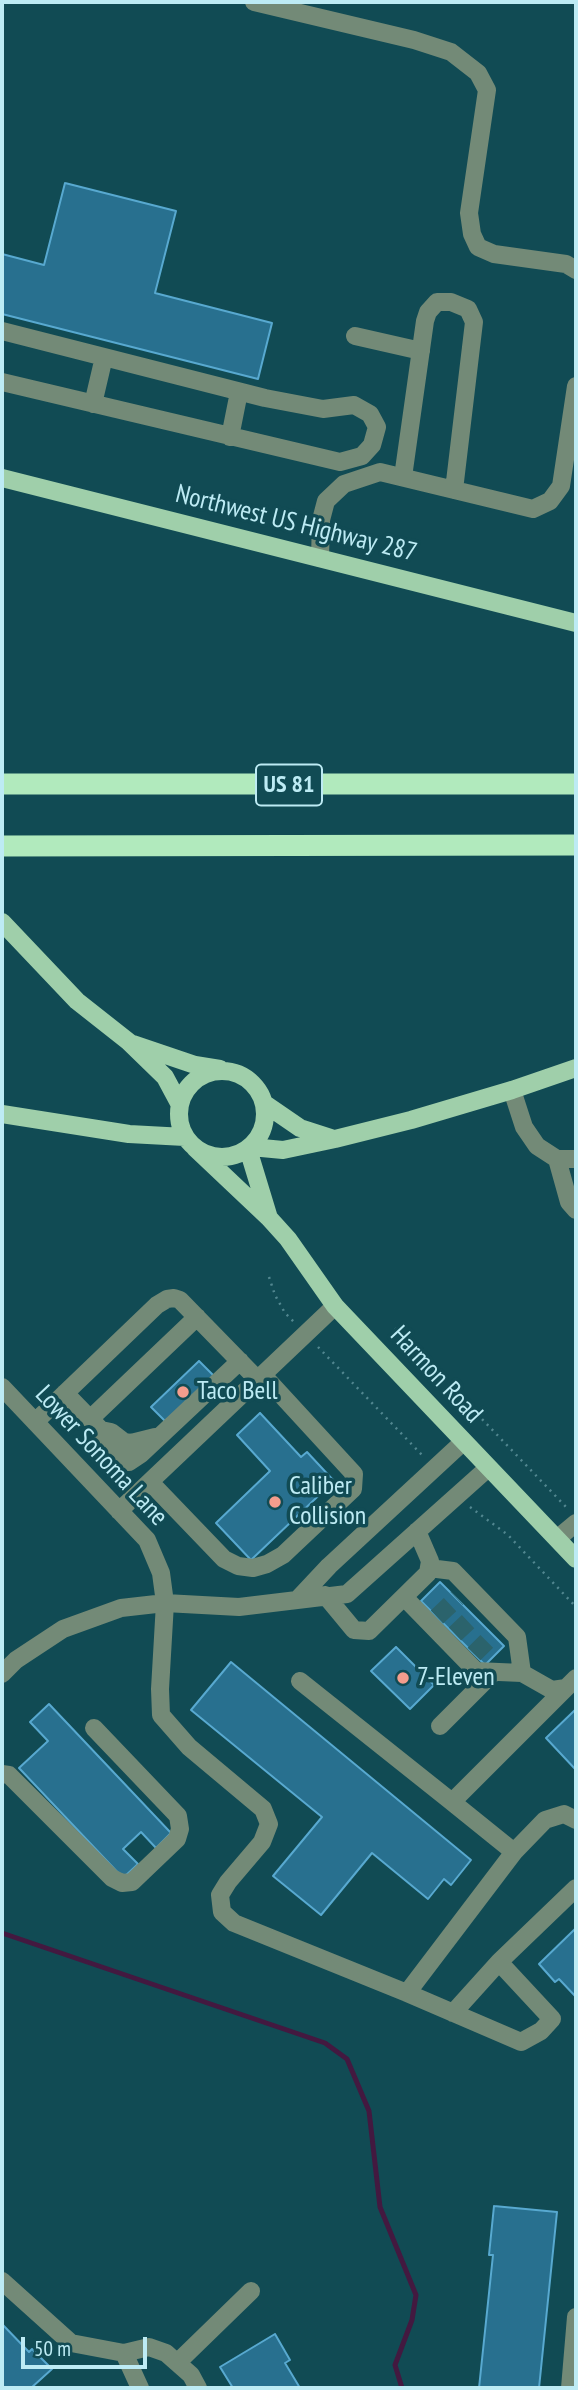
<!DOCTYPE html>
<html>
<head>
<meta charset="utf-8">
<style>
  body { margin:0 }
  #map { position:relative; width:578px; height:2390px; overflow:hidden; background:#114b54; font-family:"PT Sans Narrow",sans-serif }
  canvas { display:block }
  .frame { position:absolute; inset:0; border:4px solid #bdebf4; pointer-events:none }
  .scale { position:absolute; left:21px; top:2337px; width:126px; height:32px; box-sizing:border-box; border:4px solid #bdebf4; border-top:0; padding-left:9px; font-size:21px; line-height:24px; white-space:nowrap; color:#bdebf4; -webkit-text-stroke:5px #114b54; paint-order:stroke }
</style>
</head>
<body>
<div id="map">
<canvas width="578" height="2390"></canvas>
<div class="frame"></div>
<div class="scale">50 m</div>
</div>
<script>
const c = document.querySelector('canvas').getContext('2d');
c.lineJoin = 'round';
function poly(rows) {
  const path = new Path2D();
  for (const r of rows) {
    if (r.length === 3) {
      path.moveTo(r[0] + r[2], r[1]);
      path.arc(r[0], r[1], r[2], 0, 2 * Math.PI);
      continue;
    }
    path.moveTo(r[0], r[1]);
    for (let i = 2; i < r.length; i += 2) path.lineTo(r[i], r[i + 1]);
  }
  return path;
}
function strokePath(path, color, width, dash) {
  c.strokeStyle = color;
  c.lineWidth = width;
  c.lineCap = dash ? 'butt' : 'round';
  c.setLineDash(dash || []);
  c.stroke(path);
}
function fill(path, color) {
  c.fillStyle = color;
  c.fill(path, 'evenodd');
}
function drawText(font, color, halo, rows, align = 'center') {
  c.font = font + ' "PT Sans Narrow",sans-serif';
  c.lineWidth = 7;
  c.setLineDash([]);
  c.textBaseline = 'middle';
  c.strokeStyle = halo;
  c.fillStyle = color;
  for (const [text, x, y, turn = 0] of rows) {
    c.save();
    c.translate(x, y);
    c.rotate((+turn || 0) * Math.PI / 180);
    c.textAlign = isNaN(turn) ? turn : align;
    if (halo) c.strokeText(text, 0, 0);
    c.fillText(text, 0, 0);
    c.restore();
  }
}
strokePath(poly([
  [2,1933,325,2043,347,2059,369,2111,380,2207,416,2295,412,2320,395,2365,402,2388]
]), '#431940', 5);
const building = poly([
  [65,183,176,211,155,293,272,323,258,379,2,314,2,254,44,265,65,183],
  [199,1361,215,1377,167,1423,151,1407,199,1361],
  [260,1413,301,1457,307,1452,334,1481,251,1560,216,1523,270,1471,237,1435,260,1413],
  [440,1582,504,1646,485,1665,421,1601,440,1582],
  [396,1647,434,1685,410,1709,371,1671,396,1647],
  [231,1662,471,1860,451,1885,444,1879,428,1899,372,1853,321,1915,273,1876,322,1817,191,1710,231,1662],
  [49,1704,171,1833,156,1848,141,1832,123,1849,138,1864,123,1878,19,1768,48,1741,30,1722,49,1704],
  [576,1709,576,1770,546,1738,576,1709],
  [576,1928,576,1997,559,1979,555,1982,539,1964,576,1928],
  [494,2206,557,2212,539,2388,479,2388,493,2255,489,2255,494,2206],
  [2,2324,29,2352,32,2349,52,2369,31,2388,2,2388,2,2324],
  [275,2334,290,2360,285,2363,300,2388,233,2388,220,2367,275,2334]
]);
fill(building, '#28708f');
strokePath(building, '#58a9d0', 2);
strokePath(poly([
  [437,1617,457,1598],
  [455,1634,474,1616],
  [474,1654,493,1635]
]), '#2b636c', 18, [18, 9]);
strokePath(poly([
  [269,1277,275,1295,285,1313,294,1322],
  [395,1328,567,1508],
  [318,1347,423,1456],
  [470,1507,508,1535,576,1607]
]), '#528790', 2.5, [2, 5]);
strokePath(poly([
  [254,2,414,40,451,52,478,73,487,90,469,213,472,234,478,247,494,254,566,264,576,270],
  [2,331,265,398,323,409,354,405,370,414,377,427,372,445,362,456,340,462,2,382],
  [355,336,421,351],
  [93,404,104,357],
  [230,437,239,392],
  [403,477,425,321,428,312,437,302,451,302,468,309,474,322,454,490],
  [320,558,321,520,326,501,344,484,380,472,533,509,550,501,561,486,576,386],
  [512,1090,524,1127,537,1146,557,1159,576,1159],
  [557,1159,569,1202,576,1210],
  [2,1387,147,1540,161,1573,165,1603,160,1689,161,1715,189,1747,263,1809,269,1824,262,1842,228,1882,220,1895,222,1912,234,1923,407,1993],
  [65,1393,101,1430,102,1441,118,1457,129,1462,141,1454,240,1361],
  [90,1419,197,1317],
  [35,1422,157,1305,167,1299,174,1298,180,1300,258,1380],
  [101,1430,111,1432,124,1442,131,1443,155,1437],
  [150,1482,224,1559,238,1566,253,1568,267,1564,283,1555,353,1489,354,1474,263,1375],
  [119,1511,335,1306],
  [558,1538,576,1523],
  [429,1568,453,1571,517,1637,522,1673],
  [325,1595,354,1630,369,1631,428,1573,430,1561,417,1531],
  [404,1597,476,1671,522,1673,552,1690,566,1688,576,1678],
  [299,1598,329,1566,463,1442],
  [2,1674,16,1660,63,1629,121,1608,165,1603,239,1607,347,1594,488,1468],
  [300,1681,452,1802,566,1688],
  [440,1726,493,1673],
  [2,1774,9,1775,112,1878,122,1883,132,1882,177,1839,180,1829,178,1816,94,1728],
  [452,1802,514,1852,407,1993,521,2042,541,2031,552,2019,499,1962,453,2013],
  [514,1852,545,1820,564,1814,576,1820],
  [499,1962,576,1888],
  [2,2281,71,2343,124,2353,140,2388],
  [124,2353,149,2347,166,2353,191,2375,198,2388],
  [178,2362,251,2291],
  [570,2388,576,2317]
]), '#738a77', 18);
strokePath(poly([
  [2,478,576,623],
  [2,922,77,1001,129,1042,165,1077,180,1105],
  [133,1044,195,1065,220,1069],
  [222,1114,43],
  [265,1104,300,1128,331,1138],
  [2,1114,129,1134,185,1137],
  [251,1147,283,1150,335,1139,411,1120,512,1090,576,1068],
  [195,1148,269,1218,288,1239,335,1306,576,1559],
  [248,1149,269,1218]
]), '#9fcfaa', 18);
strokePath(poly([
  [2,784,576,784],
  [2,846,576,845]
]), '#b1eabd', 21);
for (const [x, y, r, color] of [
  [183,1392,7,"#f49d8d"],
  [275,1502,7,"#f49d8d"],
  [403,1678,7,"#f49d8d"]
]) {
  const dot = new Path2D();
  dot.arc(x, y, r, 0, 2 * Math.PI);
  c.fillStyle = color;
  c.fill(dot);
  strokePath(dot, '#114b54', 2.5);
}
for (const [x, y, w] of [
  [289,785,66]
]) {
  const box = new Path2D();
  box.roundRect(x - w / 2, y - 20.5, w, 41, 5);
  c.fillStyle = '#114b54';
  c.fill(box);
  strokePath(box, '#bdebf4', 2);
}
drawText('bold 24px', '#bdebf4', null, [
  ["US 81",289,785]
]);
drawText('26px', '#bdebf4', '#114b54', [
  ["Northwest US Highway 287",296,524,14],
  ["Harmon Road",436,1375,47],
  ["Lower Sonoma Lane",101,1456,47]
]);
drawText('26px', '#bdebf4', '#114b54', [
  ["Taco Bell",197,1392],
  ["Caliber",289,1487],
  ["Collision",289,1517],
  ["7-Eleven",417,1678]
], 'left');
</script>
</body>
</html>
